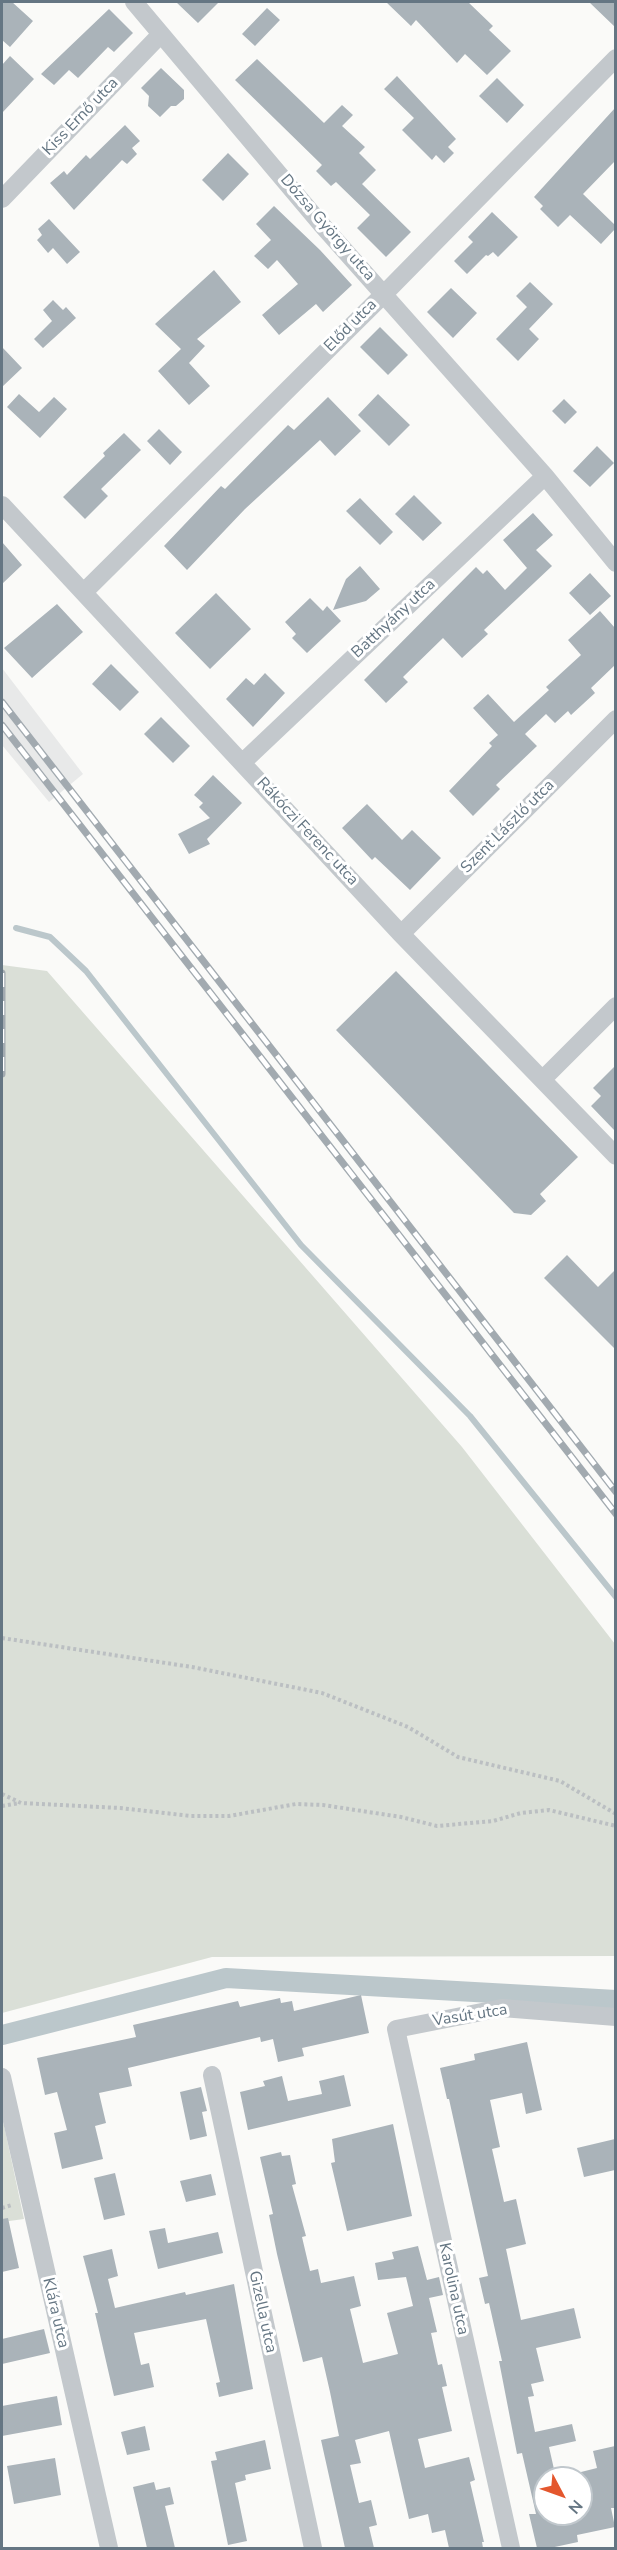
<!DOCTYPE html>
<html>
<head>
<meta charset="utf-8">
<style>
  body { margin:0 }
  #map { position:relative; width:617px; height:2550px; overflow:hidden; background:#fafaf8; font-family:"Nunito Sans",sans-serif }
  canvas { display:block }
  .frame { position:absolute; inset:0; border:3px solid #657683; pointer-events:none }
  .north { position:absolute; left:533px; top:2466px; width:60px; height:60px; box-sizing:border-box; background:#fff; border:2px solid #c1c8cd; border-radius:50%; rotate:131deg; font-size:16px; font-weight:700; line-height:24px; text-align:center; color:#657683 }
  .north::after { content:''; display:block; margin:auto; width:21px; height:27px; background:#e4572e; clip-path:polygon(50% 0,100% 100%,50% 72%,0 100%) }
</style>
</head>
<body>
<div id="map">
<canvas width="617" height="2550"></canvas>
<div class="frame"></div>
<div class="north">N</div>
</div>
<script>
const c = document.querySelector('canvas').getContext('2d');
c.lineJoin = 'round';
function fill(path, color) {
  c.fillStyle = color;
  c.fill(path, 'evenodd');
}
function poly(rows) {
  const path = new Path2D();
  for (const r of rows) {
    path.moveTo(r[0], r[1]);
    for (let i = 2; i < r.length; i += 2) path.lineTo(r[i], r[i + 1]);
  }
  return path;
}
function strokePath(path, color, width, dash) {
  c.strokeStyle = color;
  c.lineWidth = width;
  c.lineCap = dash ? 'butt' : 'round';
  c.setLineDash(dash || []);
  c.stroke(path);
}
function drawText(font, color, halo, rows, align = 'center') {
  c.font = font + ' "Nunito Sans",sans-serif';
  c.lineWidth = 6;
  c.setLineDash([]);
  c.textBaseline = 'middle';
  c.strokeStyle = halo;
  c.fillStyle = color;
  for (const [text, x, y, turn = 0] of rows) {
    c.save();
    c.translate(x, y);
    c.rotate((+turn || 0) * Math.PI / 180);
    c.textAlign = isNaN(turn) ? turn : align;
    if (halo) c.strokeText(text, 0, 0);
    c.fillText(text, 0, 0);
    c.restore();
  }
}
fill(poly([
  [2,668,83,774,49,802,2,745]
]), '#e8e9e9');
fill(poly([
  [2,965,47,971,462,1447,615,1644,615,1956,212,1957,2,2013],
  [2,2116,24,2219,2,2222]
]), '#dadfd7');
strokePath(poly([
  [16,928,50,937,86,971,301,1245,470,1416,616,1597]
]), '#bbc7cb', 6);
strokePath(poly([
  [2,2035,226,1978,616,2000]
]), '#bbc7cb', 20);
fill(poly([
  [2,2,12,2,33,21,10,47,2,40],
  [176,2,219,2,198,23],
  [386,2,468,2,493,26,489,30,511,51,487,75,465,54,457,63,416,20,411,26],
  [589,2,615,2,615,27],
  [267,8,280,20,255,46,242,34],
  [109,9,133,33,114,52,108,47,78,78,69,70,54,85,41,74],
  [10,56,34,79,2,113,2,65],
  [257,59,324,123,342,105,353,115,342,126,365,147,359,153,376,170,362,184,411,232,386,257,357,228,370,215,336,182,331,186,316,171,322,165,235,80],
  [161,68,184,90,184,99,176,106,171,106,160,117,148,106,149,96,141,88],
  [397,76,456,139,448,147,454,153,444,163,436,155,432,160,402,130,414,118,384,89],
  [497,78,524,105,507,123,479,96],
  [615,108,615,161,583,194,615,225,615,229,601,244,570,215,558,227,540,209,543,206,534,197],
  [125,125,140,141,132,148,137,154,127,164,122,160,74,210,50,183,64,171,67,175,86,155,90,159],
  [228,153,249,174,223,201,202,180],
  [274,206,320,250,352,285,323,312,316,304,279,335,262,315,298,284,277,260,268,269,254,256,271,240,256,224],
  [492,212,518,237,498,257,493,252,488,256,486,255,467,274,454,261,473,242,468,237],
  [49,219,80,252,67,264,53,248,48,253,37,240,42,235,38,229],
  [214,270,241,302,197,339,205,346,189,363,210,386,189,405,158,371,181,349,155,324],
  [530,282,553,304,529,329,539,339,518,361,496,339,527,307,516,296],
  [451,288,477,313,453,338,427,312],
  [53,300,63,310,66,307,76,318,43,348,34,339,52,321,43,310],
  [380,327,408,355,388,375,360,347],
  [2,347,22,368,2,387],
  [19,394,39,412,54,397,67,409,40,438,7,407],
  [378,394,410,425,389,446,358,415],
  [328,397,361,431,335,456,320,440,245,509,187,570,164,546,221,486,225,489,288,425,294,430],
  [564,399,577,412,565,424,552,411],
  [159,429,182,452,170,465,147,441],
  [124,433,141,450,101,489,108,496,85,519,63,497,105,456,103,453],
  [597,446,614,463,590,487,573,471],
  [414,495,442,523,423,541,395,514],
  [360,498,393,532,380,545,346,511],
  [533,513,553,535,536,550,552,566,484,630,488,634,462,658,443,638,403,677,408,682,386,703,364,680,476,567,483,574,487,570,505,590,527,568,503,540],
  [2,542,22,565,2,584],
  [360,566,380,589,366,601,333,610,346,579],
  [590,573,611,596,590,615,569,593],
  [216,593,251,629,210,669,175,633],
  [310,598,323,611,327,606,341,621,307,653,292,638,296,634,285,622],
  [57,604,83,632,32,678,4,648],
  [600,611,615,628,615,665,591,688,595,693,571,715,568,711,555,723,546,714,525,734,537,746,496,785,500,789,473,816,449,791,492,746,489,743,498,735,473,708,488,694,514,722,549,690,546,687,581,655,568,640],
  [111,664,139,692,120,711,92,684],
  [265,673,285,693,253,727,226,699,246,678,254,685],
  [161,717,190,746,173,763,144,734],
  [213,775,242,803,207,839,210,844,189,854,178,834,210,818,199,807,203,803,194,795],
  [367,804,402,840,412,830,441,858,410,890,375,857,372,860,342,828],
  [396,971,578,1157,540,1194,546,1201,531,1215,514,1213,336,1030],
  [615,1066,615,1131,591,1106,601,1096,593,1088],
  [567,1255,598,1287,615,1270,615,1349,544,1278],
  [361,1995,369,2033,302,2048,304,2056,278,2062,273,2039,261,2042,260,2037,128,2068,132,2086,99,2093,106,2123,95,2126,103,2159,62,2169,54,2133,67,2130,57,2092,45,2095,37,2058,136,2037,133,2025,238,2001,240,2007,280,1998,281,2003,292,2001,294,2011],
  [527,2042,542,2110,526,2114,522,2093,490,2100,500,2147,492,2149,504,2202,516,2199,526,2244,506,2249,521,2320,574,2308,581,2338,536,2348,544,2381,531,2384,534,2396,528,2397,535,2432,572,2424,576,2441,549,2447,556,2478,545,2478,545,2514,581,2514,581,2472,597,2468,593,2451,615,2446,615,2508,611,2508,615,2527,577,2535,578,2542,550,2548,537,2548,529,2514,536,2514,522,2453,517,2454,499,2361,502,2361,489,2303,485,2304,479,2278,488,2276,449,2099,447,2099,440,2068,475,2060,474,2054],
  [344,2075,351,2106,248,2130,240,2092,265,2086,263,2081,282,2076,288,2101,322,2094,319,2081],
  [201,2087,207,2111,202,2112,207,2136,190,2140,180,2092],
  [393,2124,412,2216,347,2231,331,2163,335,2162,332,2139],
  [615,2139,615,2170,584,2177,577,2148],
  [281,2152,282,2156,290,2155,296,2184,292,2185,306,2236,302,2237,310,2271,318,2269,321,2283,354,2276,361,2306,350,2309,363,2363,398,2354,387,2313,413,2306,406,2277,378,2280,375,2263,394,2259,392,2252,418,2246,427,2280,439,2277,443,2295,429,2298,437,2332,431,2333,438,2365,442,2364,447,2386,442,2387,452,2431,418,2439,425,2468,469,2457,475,2480,470,2482,484,2542,482,2542,483,2548,449,2548,445,2530,432,2533,428,2514,409,2519,389,2431,355,2440,361,2463,350,2465,359,2503,371,2500,377,2525,369,2527,374,2548,345,2548,321,2440,339,2436,330,2392,322,2357,303,2362,277,2254,269,2215,273,2214,260,2157],
  [115,2173,125,2215,104,2220,94,2178],
  [211,2174,216,2195,186,2202,180,2181],
  [8,2218,19,2268,2,2272,2,2219],
  [165,2228,168,2243,218,2232,223,2253,158,2269,149,2231],
  [112,2249,118,2276,108,2279,115,2308,185,2292,186,2295,234,2284,253,2389,219,2397,216,2383,220,2382,206,2319,134,2333,141,2365,149,2363,154,2387,114,2396,95,2313,98,2313,83,2256],
  [44,2329,50,2353,2,2364,2,2339],
  [57,2396,62,2425,2,2436,2,2406],
  [145,2426,150,2450,127,2455,121,2432],
  [265,2440,271,2469,245,2475,246,2480,235,2483,247,2541,228,2545,211,2461,217,2460,215,2452],
  [55,2458,61,2495,14,2504,7,2466],
  [154,2482,156,2490,170,2487,174,2504,165,2506,175,2548,147,2548,133,2487]
]), '#aab3b9');
strokePath(poly([
  [2,1638,192,1667,322,1693,408,1727,458,1757,560,1781,616,1814],
  [2,1794,21,1803,120,1808,191,1816,229,1816,296,1804,323,1805,401,1817,437,1826,493,1821,521,1813,549,1810,616,1826],
  [2,1806,20,1803],
  [2,2208,12,2205]
]), '#bbbfc2', 4, [3, 3]);
strokePath(poly([
  [134,2,321,224,545,476,616,563],
  [2,199,161,34],
  [2,505,401,934,616,1156],
  [84,592,384,294,616,58],
  [243,762,545,476],
  [401,934,616,719],
  [543,1079,616,1006],
  [212,2075,313,2548],
  [2,2077,109,2548],
  [511,2548,396,2029,502,2008,616,2017]
]), '#c3c8cc', 18);
const rail = poly([
  [2,702,616,1492],
  [2,725,616,1514],
  [2,973,2,1074]
]);
strokePath(rail, '#a2aab0', 7);
strokePath(rail, '#fff', 4.5, [14]);
drawText('16px', '#657683', '#fff', [
  ["Kiss Ernő utca",81,117,-46],
  ["Dózsa György utca",327,228,49],
  ["Előd utca",351,326,-45],
  ["Batthyány utca",394,619,-43],
  ["Szent László utca",508,827,-45],
  ["Rákóczi Ferenc utca",307,832,47],
  ["Vasút utca",470,2016,-9],
  ["Karolina utca",453,2289,78],
  ["Gizella utca",262,2312,78],
  ["Klára utca",55,2313,77]
]);
</script>
</body>
</html>
